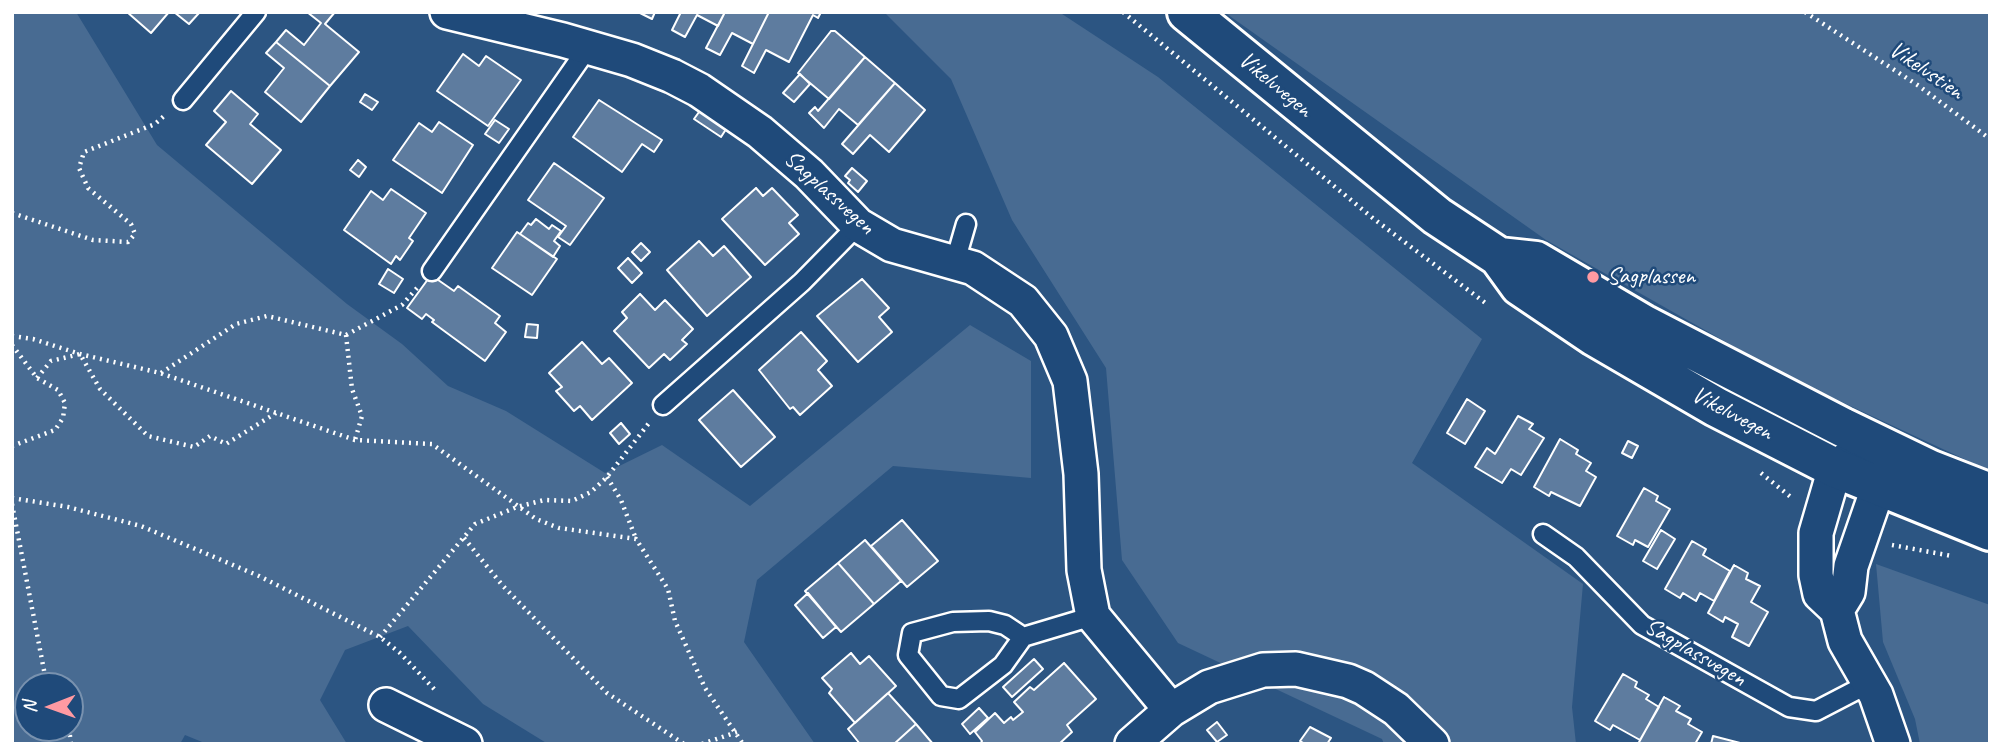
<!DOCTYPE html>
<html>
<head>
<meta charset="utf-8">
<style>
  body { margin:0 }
  #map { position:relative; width:2002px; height:756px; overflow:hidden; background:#2c5582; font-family:Caveat,sans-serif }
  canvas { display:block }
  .frame { position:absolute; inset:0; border:14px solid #fff; pointer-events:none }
  .north { position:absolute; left:14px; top:672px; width:70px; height:70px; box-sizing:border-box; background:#1f4a7a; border:2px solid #7992af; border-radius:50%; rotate:269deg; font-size:19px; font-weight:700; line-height:28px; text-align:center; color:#fff }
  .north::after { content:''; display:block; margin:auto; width:24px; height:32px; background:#ff9aa2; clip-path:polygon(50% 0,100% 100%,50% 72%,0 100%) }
</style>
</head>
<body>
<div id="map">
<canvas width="2002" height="756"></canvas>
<div class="frame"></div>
<div class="north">N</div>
</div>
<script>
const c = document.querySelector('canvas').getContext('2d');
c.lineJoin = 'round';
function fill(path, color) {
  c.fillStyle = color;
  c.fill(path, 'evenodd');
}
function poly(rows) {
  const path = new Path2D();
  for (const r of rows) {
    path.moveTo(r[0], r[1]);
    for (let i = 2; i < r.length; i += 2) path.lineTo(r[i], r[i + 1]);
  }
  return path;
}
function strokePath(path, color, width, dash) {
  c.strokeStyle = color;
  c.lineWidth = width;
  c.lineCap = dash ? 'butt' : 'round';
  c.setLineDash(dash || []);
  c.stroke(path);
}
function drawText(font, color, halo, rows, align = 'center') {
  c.font = font + ' Caveat,sans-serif';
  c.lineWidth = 5;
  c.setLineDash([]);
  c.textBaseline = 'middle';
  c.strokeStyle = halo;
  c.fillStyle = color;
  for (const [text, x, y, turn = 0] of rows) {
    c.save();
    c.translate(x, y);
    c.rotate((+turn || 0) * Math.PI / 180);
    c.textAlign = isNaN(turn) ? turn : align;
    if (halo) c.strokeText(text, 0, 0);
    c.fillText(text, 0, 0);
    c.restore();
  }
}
fill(poly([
  [12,12,76,12,157,145,347,304,402,344,448,386,506,411,605,473,662,445,750,506,970,325,1031,361,1031,478,893,466,757,580,744,642,815,744,548,744,483,704,408,626,345,650,320,700,347,744,207,744,185,735,180,744,12,744],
  [28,686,70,686,70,728,28,728],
  [884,12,1059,12,1158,77,1482,339,1412,463,1583,584,1572,707,1576,744,1384,744,1382,739,1178,643,1122,560,1106,368,1012,220,951,79],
  [1224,12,1990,12,1990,471,1786,376,1546,240],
  [1876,564,1990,605,1990,744,1920,744,1915,719,1883,642]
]), '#486b92');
const building = poly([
  [127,12,169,12,151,33,127,12],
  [174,12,198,12,199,13,189,24,174,12],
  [307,12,335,12,325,24,359,52,330,86,276,42,286,30,304,45,321,23,307,12],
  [638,12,655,12,652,19,638,12],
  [681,12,725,12,718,26,697,15,685,37,672,30,681,12],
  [725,12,769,12,753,44,732,33,720,55,706,48,725,12],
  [769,12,821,12,818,18,813,15,789,62,766,50,754,73,742,66,769,12],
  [831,31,835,31,865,57,829,99,798,73,831,31],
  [276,42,330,86,301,122,265,92,284,68,266,53,276,42],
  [463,54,479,66,486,56,521,80,488,126,437,91,463,54],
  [865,57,895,83,858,125,839,109,824,128,809,113,815,107,818,111,865,57],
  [800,74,810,84,794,102,783,93,800,74],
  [895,83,925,110,889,152,870,135,853,154,842,144,895,83],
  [231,91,258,114,250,124,281,150,252,184,206,145,226,122,214,111,231,91],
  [365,94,378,102,372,110,360,102,365,94],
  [599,100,662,140,654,152,642,144,622,172,573,137,599,100],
  [704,105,730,123,721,137,694,119,704,105],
  [495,120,509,129,499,143,485,134,495,120],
  [439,122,473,145,442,193,393,160,419,123,432,132,439,122],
  [358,160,366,167,359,177,350,170,358,160],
  [554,163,604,198,570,245,558,237,566,226,528,200,554,163],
  [852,168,867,181,858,192,848,183,850,180,845,176,852,168],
  [756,188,763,196,772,188,798,215,789,223,799,234,765,265,722,219,756,188],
  [391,189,426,213,409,238,413,241,400,260,396,256,391,264,344,230,371,191,383,200,391,189],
  [536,219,549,229,552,225,561,231,554,241,560,246,553,257,520,234,528,223,531,225,536,219],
  [517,232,557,259,532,295,492,268,517,232],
  [699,241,713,256,724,246,751,277,707,316,667,270,699,241],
  [641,243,650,252,641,261,632,252,641,243],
  [628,258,642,273,632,283,618,268,628,258],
  [388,269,403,279,394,293,379,284,388,269],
  [431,275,454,291,458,286,500,316,495,323,506,332,485,361,432,322,434,320,426,314,422,319,407,308,431,275],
  [862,279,889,308,879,317,892,332,858,362,817,316,862,279],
  [640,294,655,310,665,300,693,329,682,340,687,344,670,360,664,354,649,368,614,331,627,318,622,312,640,294],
  [527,324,538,325,537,338,525,337,527,324],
  [801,332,827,361,818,370,832,386,800,415,793,407,790,409,759,370,801,332],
  [582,342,602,364,609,358,632,383,592,420,580,406,574,411,556,391,562,387,549,373,582,342],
  [733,390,775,437,741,467,699,420,733,390],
  [1467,399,1485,411,1465,444,1447,433,1467,399],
  [1518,416,1533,424,1529,429,1544,438,1521,475,1511,469,1502,483,1475,467,1487,448,1495,454,1518,416],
  [621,423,630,434,619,444,610,433,621,423],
  [1560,439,1578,450,1576,454,1591,463,1586,471,1596,477,1580,506,1551,492,1549,496,1534,487,1560,439],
  [1628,441,1638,446,1632,458,1622,453,1628,441],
  [1644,488,1658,496,1656,501,1670,509,1648,547,1635,540,1633,545,1617,536,1644,488],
  [902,520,938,561,907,587,871,546,902,520],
  [1661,530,1675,539,1657,569,1643,561,1661,530],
  [865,540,901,581,874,604,838,563,865,540],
  [1692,541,1706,549,1703,555,1730,571,1714,601,1700,593,1696,601,1683,593,1680,598,1665,589,1692,541],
  [838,563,874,604,841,632,805,591,838,563],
  [1734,565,1748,573,1746,579,1760,586,1751,602,1768,612,1749,646,1732,637,1738,624,1725,617,1723,622,1708,613,1734,565],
  [808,593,836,627,823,638,795,605,808,593],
  [851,653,860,664,869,656,896,686,855,723,829,693,832,689,822,678,851,653],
  [1034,659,1043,669,1012,697,1003,687,1034,659],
  [1064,663,1096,699,1067,725,1072,732,1059,744,980,744,982,741,975,732,995,713,1004,723,1011,717,1013,720,1023,712,1014,702,1030,687,1034,690,1064,663],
  [1623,674,1637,682,1635,687,1649,695,1646,699,1659,707,1640,740,1613,725,1610,730,1595,721,1623,674],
  [888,693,916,724,894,744,860,744,848,729,888,693],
  [1664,697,1680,706,1676,711,1691,719,1688,724,1702,732,1695,744,1638,744,1664,697],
  [979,708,988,718,970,734,962,724,979,708],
  [1217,722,1227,735,1217,742,1207,730,1217,722],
  [916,724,933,744,894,744,916,724],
  [1310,727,1331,738,1327,744,1305,744,1300,741,1310,727],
  [1713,736,1744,744,1711,744,1713,736]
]);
fill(building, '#5e7c9f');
strokePath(building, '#fff', 2);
const service = poly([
  [183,100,256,12],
  [955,262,966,224],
  [432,271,587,49],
  [663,405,802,282,858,225],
  [1543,534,1576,557,1642,625,1789,707,1816,711,1868,684],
  [1023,637,1003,665,959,699,941,696,908,655,912,633,953,622,989,621,1005,625,1023,637,1093,616]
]);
const minor = poly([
  [447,12,563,40,632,60,672,76,699,90,760,132,809,174,858,225,892,245,973,268,1023,301,1051,336,1070,381,1081,474,1084,570,1093,616,1171,710],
  [1837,610,1848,592,1851,566,1878,488,1870,441,1835,468,1816,533,1816,575,1820,594,1837,610,1845,641,1876,695,1893,744],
  [386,705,465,744],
  [1132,744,1171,710,1209,687,1263,670,1296,669,1348,681,1364,688,1396,709,1432,744]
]);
const tertiary = poly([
  [1187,12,1437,216,1499,257,1520,286,1594,336,1716,407,1835,468,1990,531],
  [1499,257,1536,261,1643,324,1842,427,1931,470,1990,493]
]);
strokePath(service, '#fff', 23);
strokePath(minor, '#fff', 38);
strokePath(tertiary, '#fff', 44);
strokePath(poly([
  [1123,12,1374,219,1488,305],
  [1805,12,1919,86,1990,139],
  [12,213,93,240,128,242,135,234,131,224,88,188,79,168,84,152,155,124,164,116],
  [346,335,352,389,362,416,355,440],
  [12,336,33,339,80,354,160,373,355,440,432,444,536,519,559,528,636,539,668,589,675,621,705,688,743,744],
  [12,345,37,378,58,390,65,403,63,418,55,430,12,446],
  [161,373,236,324,267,316,346,335,402,305,417,288],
  [37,378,51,361,80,354,100,389,148,436,194,447,210,436,226,444,276,413],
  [1761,473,1792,498],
  [607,477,621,500,636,539],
  [12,498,68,507,141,526,259,576,380,637,400,653,437,692],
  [12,504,47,686],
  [464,538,503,586,607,693,684,744],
  [1892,545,1952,556],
  [380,637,475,524,517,507,544,500,572,501,591,492,607,477,649,423],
  [69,728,71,744],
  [702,744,737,732]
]), '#fff', 4.5, [2, 5]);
strokePath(service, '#1f4a7a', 18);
strokePath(minor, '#1f4a7a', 33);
strokePath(tertiary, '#1f4a7a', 38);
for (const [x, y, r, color] of [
  [1593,277,7,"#ff9aa2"]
]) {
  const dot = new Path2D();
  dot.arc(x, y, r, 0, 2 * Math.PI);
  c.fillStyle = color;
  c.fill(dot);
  strokePath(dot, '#1f4a7a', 2.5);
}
drawText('24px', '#fff', '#1f4a7a', [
  ["Vikelvstien",1926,71,34],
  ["Vikelvvegen",1275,85,40],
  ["Sagplassvegen",829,193,42],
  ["Vikelvvegen",1732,414,28],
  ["Sagplassvegen",1695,653,30]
]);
drawText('24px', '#fff', '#1f4a7a', [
  ["Sagplassen",1607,277]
], 'left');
</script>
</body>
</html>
